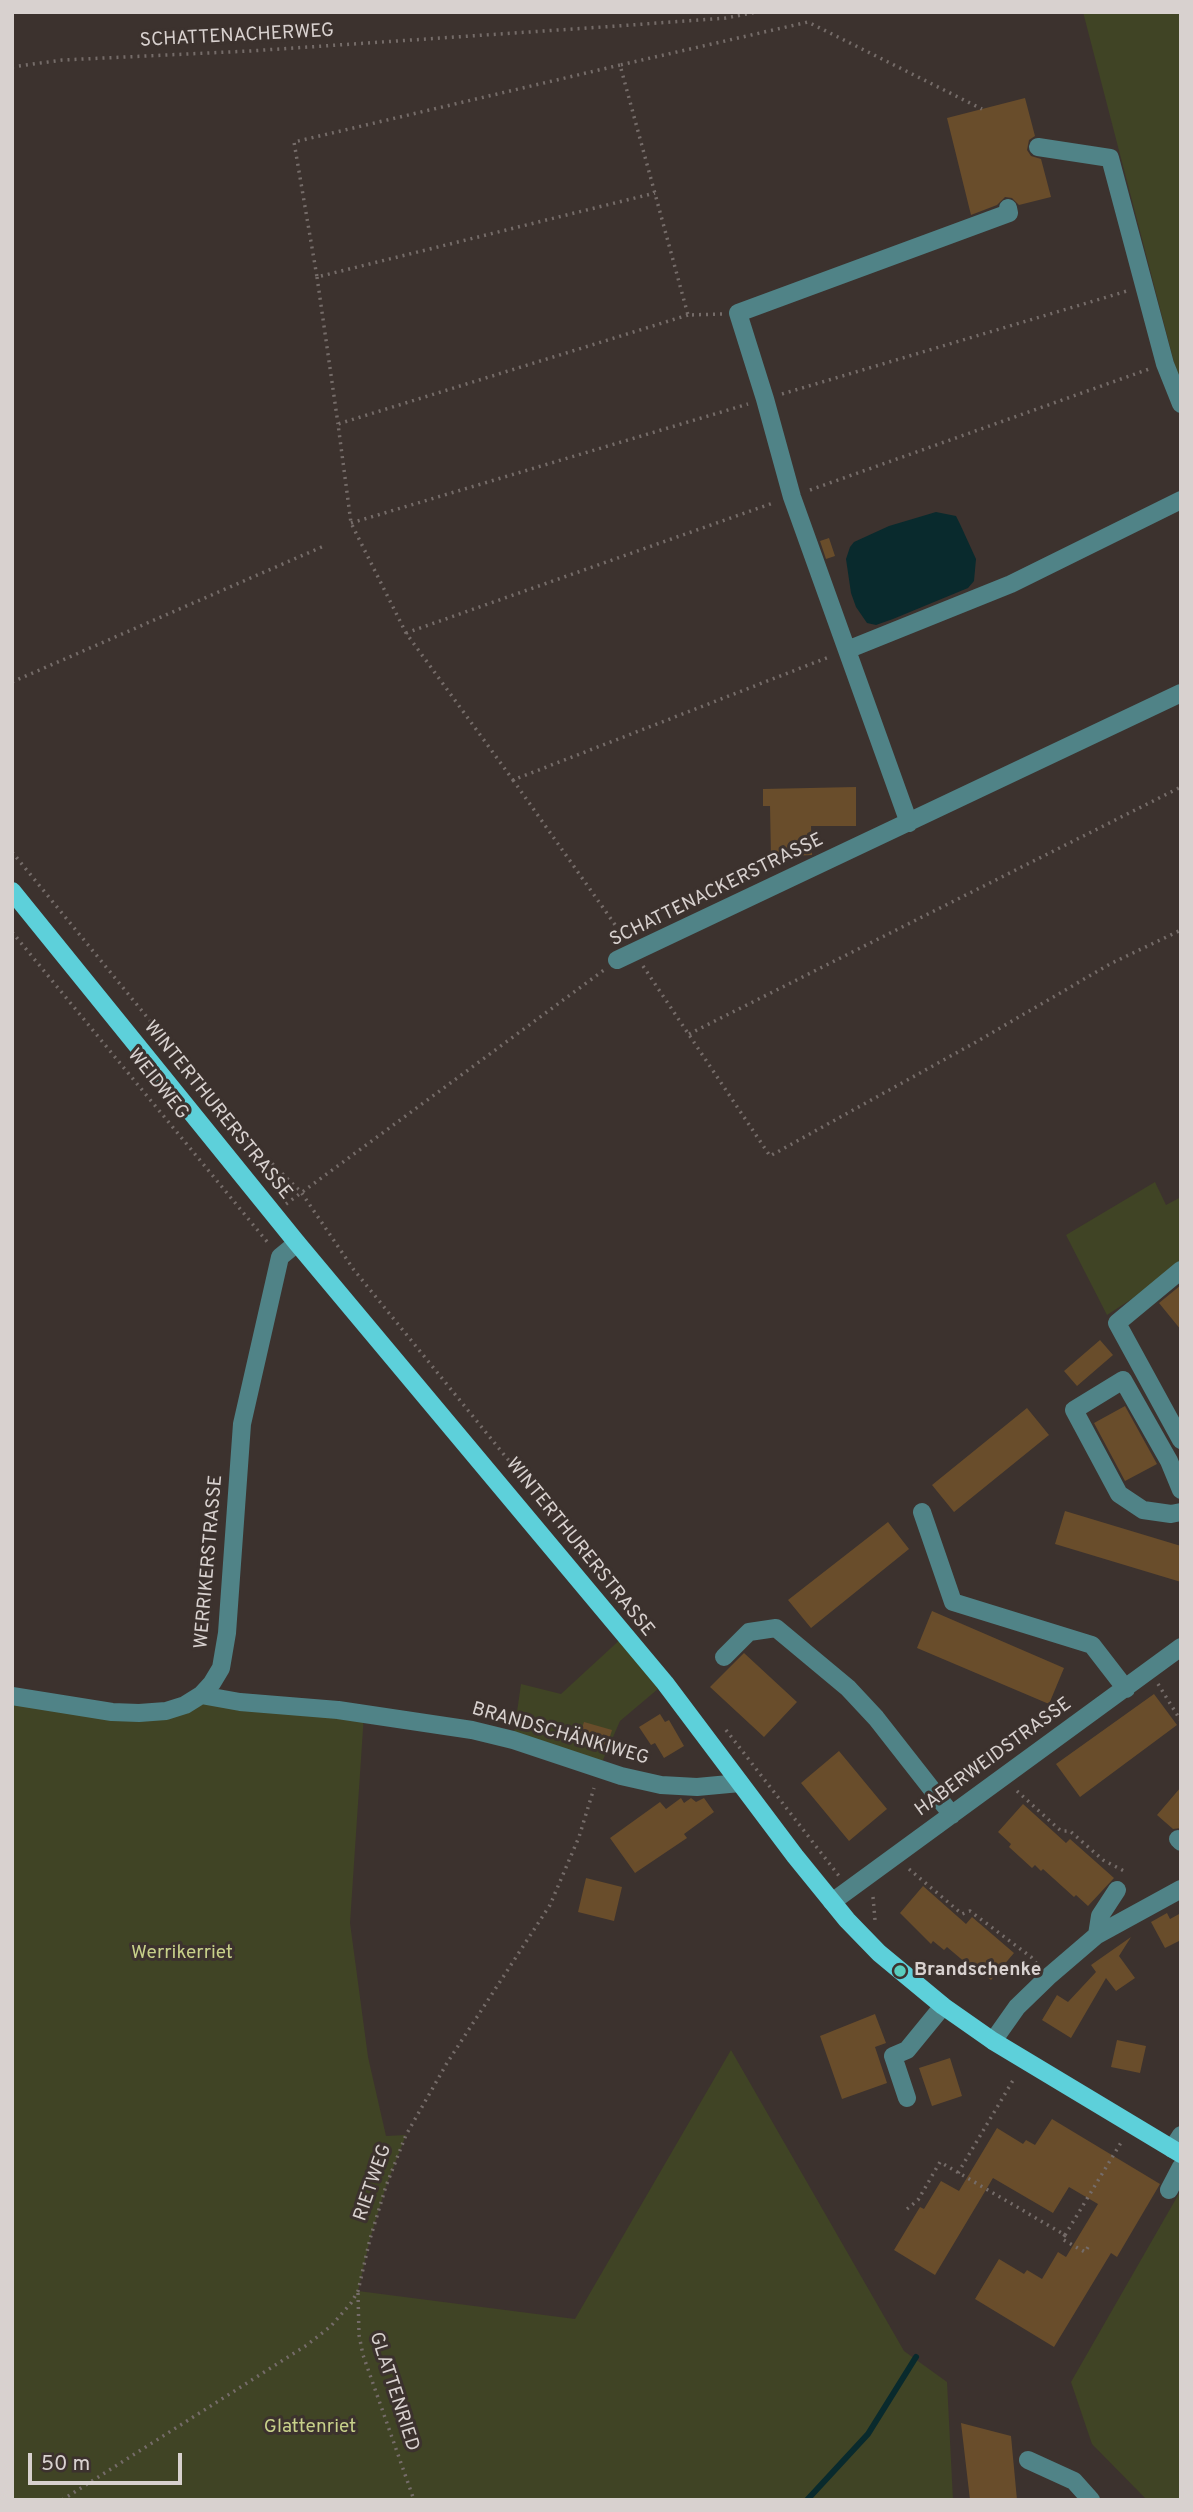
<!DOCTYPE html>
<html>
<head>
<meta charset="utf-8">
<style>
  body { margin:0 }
  #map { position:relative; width:1193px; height:2512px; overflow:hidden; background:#3c322e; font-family:Overpass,sans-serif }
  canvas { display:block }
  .frame { position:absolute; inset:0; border:14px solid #d8d1cf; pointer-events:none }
  .scale { position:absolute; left:28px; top:2453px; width:154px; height:32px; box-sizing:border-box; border:4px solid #d8d1cf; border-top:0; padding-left:9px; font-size:21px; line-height:24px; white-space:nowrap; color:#d8d1cf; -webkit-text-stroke:5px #3c322e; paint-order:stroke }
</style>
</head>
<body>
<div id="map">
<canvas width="1193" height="2512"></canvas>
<div class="frame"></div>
<div class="scale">50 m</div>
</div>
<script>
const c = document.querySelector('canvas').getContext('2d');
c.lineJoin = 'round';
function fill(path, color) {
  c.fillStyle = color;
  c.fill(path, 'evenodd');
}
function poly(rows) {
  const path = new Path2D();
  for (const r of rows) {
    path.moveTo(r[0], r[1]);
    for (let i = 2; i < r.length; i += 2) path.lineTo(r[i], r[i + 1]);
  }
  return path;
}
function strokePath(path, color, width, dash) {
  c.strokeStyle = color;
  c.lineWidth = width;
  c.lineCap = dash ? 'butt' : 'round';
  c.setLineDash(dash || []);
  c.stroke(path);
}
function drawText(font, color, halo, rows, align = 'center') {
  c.font = font + ' Overpass,sans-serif';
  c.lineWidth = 6;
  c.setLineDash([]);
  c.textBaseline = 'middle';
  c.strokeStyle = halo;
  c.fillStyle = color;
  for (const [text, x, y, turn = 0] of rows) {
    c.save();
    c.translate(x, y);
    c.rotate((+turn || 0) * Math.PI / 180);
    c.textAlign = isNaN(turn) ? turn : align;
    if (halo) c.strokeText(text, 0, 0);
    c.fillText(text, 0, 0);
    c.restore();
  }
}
fill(poly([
  [1083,12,1181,12,1181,389],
  [1155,1182,1166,1205,1181,1197,1181,1267,1107,1315,1066,1235],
  [624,1636,665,1683,620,1721,599,1769,513,1740,521,1684,561,1694],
  [201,1695,364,1714,350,1923,368,2057,386,2136,406,2135,386,2186,370,2239,358,2291,575,2319,731,2050,904,2351,947,2382,953,2500,12,2500,12,1696,139,1713],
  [1181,2190,1181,2500,1147,2500,1092,2444,1071,2382]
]), '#404425');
fill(poly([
  [936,512,956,516,960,524,976,559,974,581,968,588,893,619,876,625,867,623,856,607,851,593,846,559,850,547,854,542,889,526]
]), '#092a2d');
strokePath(poly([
  [807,2500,868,2434,916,2357]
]), '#092a2d', 6);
fill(poly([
  [1025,98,1035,136,1029,140,1027,150,1031,156,1041,159,1051,197,1019,205,1012,198,1005,197,997,205,971,215,947,118],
  [829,538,835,556,826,559,820,541],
  [856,787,856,826,811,826,812,855,771,857,770,806,763,806,763,789],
  [1181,1285,1181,1330,1159,1303],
  [1100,1340,1113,1355,1077,1386,1064,1371],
  [1125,1406,1157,1464,1125,1481,1094,1423],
  [1027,1408,1049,1435,954,1512,932,1485],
  [1065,1511,1181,1546,1181,1582,1055,1544],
  [888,1522,909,1549,811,1628,788,1600],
  [932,1611,1064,1668,1049,1704,917,1648],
  [744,1653,797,1702,764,1737,710,1687],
  [1154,1694,1177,1725,1080,1797,1056,1764],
  [660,1714,665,1722,669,1720,684,1746,664,1758,655,1743,651,1745,639,1727],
  [584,1722,612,1730,607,1746,579,1737],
  [839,1751,887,1809,849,1841,801,1783],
  [1181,1787,1181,1828,1173,1829,1157,1815],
  [681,1798,684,1803,691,1798,696,1802,704,1798,714,1812,684,1834,687,1838,635,1873,610,1838,660,1802,666,1809],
  [1023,1804,1066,1843,1070,1839,1114,1878,1088,1906,1076,1895,1074,1897,1043,1869,1041,1871,1035,1865,1032,1868,1009,1847,1011,1844,998,1832],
  [586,1878,622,1887,614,1921,578,1912],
  [923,1886,966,1924,972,1917,1014,1953,991,1980,982,1973,980,1975,947,1947,944,1950,933,1941,931,1944,900,1913],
  [1167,1913,1170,1919,1181,1913,1181,1940,1165,1948,1151,1922],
  [1131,1937,1119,1956,1135,1978,1116,1991,1106,1978,1071,2038,1042,2020,1057,1995,1068,2002,1096,1972,1091,1965],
  [875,2014,886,2043,875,2047,887,2083,842,2099,820,2036],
  [1117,2040,1146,2046,1140,2073,1111,2067],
  [950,2058,962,2096,932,2106,919,2068],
  [1052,2119,1160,2184,1117,2257,1111,2253,1054,2347,975,2299,999,2259,1024,2274,1027,2270,1042,2279,1058,2252,1066,2257,1098,2204,1069,2187,1053,2213,993,2178,935,2275,894,2250,920,2207,924,2209,941,2181,959,2191,997,2128,1023,2144,1026,2140,1035,2145],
  [961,2423,1011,2436,1017,2500,970,2500]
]), '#694d2b');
strokePath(poly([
  [620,65,294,142,317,277,655,193],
  [12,67,62,60,250,51,617,26,726,18,757,12],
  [317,277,338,424],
  [722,314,688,315,620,65,808,22,982,109],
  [688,315,338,424,351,523,406,633,513,780,829,657],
  [782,394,1127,291],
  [810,490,1149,369],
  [351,523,748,404],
  [406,633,773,503],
  [12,682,324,546],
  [513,780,623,936],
  [12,852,246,1138,301,1192,354,1270,614,1590],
  [12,932,269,1244],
  [643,966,770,1156,976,1042,1110,964,1181,930],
  [689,1034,1181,787],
  [286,1204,604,970],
  [1158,1684,1181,1721],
  [726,1730,839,1876],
  [1181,1740,1181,1741],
  [1017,1791,1061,1831,1070,1831,1103,1860,1124,1871],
  [909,1869,962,1914,970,1911,1031,1957,1037,1964],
  [873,1897,875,1920],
  [958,2173,1015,2077],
  [907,2209,918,2200,940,2162,1065,2235,1062,2239,1085,2252,1090,2244],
  [1065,2235,1122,2141],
  [358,2293,359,2335,363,2355,414,2500],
  [62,2500,307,2345,331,2326,351,2303,358,2291,370,2239,386,2186,406,2135,447,2063,550,1905,579,1837,594,1788]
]), '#756c69', 3.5, [2, 5]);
strokePath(poly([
  [1038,147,1110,158,1165,364,1181,404],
  [847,650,1011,584,1181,500],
  [909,823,792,497,765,399,738,313,1009,213,1008,208],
  [617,960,1181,693],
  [1181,1270,1117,1323,1181,1440],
  [1181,1490,1169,1461,1123,1380,1074,1410,1119,1494,1143,1510,1171,1514,1181,1512],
  [922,1512,953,1602,1092,1645,1126,1689],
  [724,1657,749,1632,776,1628,848,1688,876,1718,952,1815],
  [201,1695,240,1702,338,1710,472,1730,513,1740,621,1776,661,1785,697,1787,740,1783],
  [12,1696,112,1712,139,1713,166,1711,185,1705,201,1695,212,1683,221,1668,227,1633,242,1424,280,1257,297,1243],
  [1178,1839,1181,1842],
  [832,1902,1181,1647],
  [1097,1935,1100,1916,1117,1890],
  [993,2041,1017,2007,1048,1977,1097,1935,1181,1889],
  [907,2098,893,2056,907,2050,943,2006],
  [1172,2149,1181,2135],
  [1169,2190,1181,2167],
  [1028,2460,1074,2481,1091,2500]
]), '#508387', 18);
strokePath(poly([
  [12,891,297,1243,665,1683,795,1856,847,1920,879,1953,943,2006,993,2041,1181,2154]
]), '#5dd0da', 18);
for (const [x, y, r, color] of [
  [900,1971,7,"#59cebe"]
]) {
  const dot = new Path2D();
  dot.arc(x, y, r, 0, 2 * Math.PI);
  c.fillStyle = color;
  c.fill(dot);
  strokePath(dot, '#3c322e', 2.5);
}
drawText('19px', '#d8d1cf', '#3c322e', [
  ["SCHATTENACHERWEG",237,37,-3],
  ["SCHATTENACKERSTRASSE",717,891,-26],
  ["WEIDWEG",157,1085,51],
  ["WINTERTHURERSTRASSE",217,1111,51],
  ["WINTERTHURERSTRASSE",579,1548,51],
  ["WERRIKERSTRASSE",210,1562,-85],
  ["BRANDSCHÄNKIWEG",560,1735,16],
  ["HABERWEIDSTRASSE",994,1758,-36],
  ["RIETWEG",374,2183,-71],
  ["GLATTENRIED",393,2392,72]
]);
drawText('19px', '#c8d18a', '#3c322e', [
  ["Werrikerriet",182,1954],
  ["Glattenriet",310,2428]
]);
drawText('bold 19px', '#d8d1cf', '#3c322e', [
  ["Brandschenke",914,1971]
], 'left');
</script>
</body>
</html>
